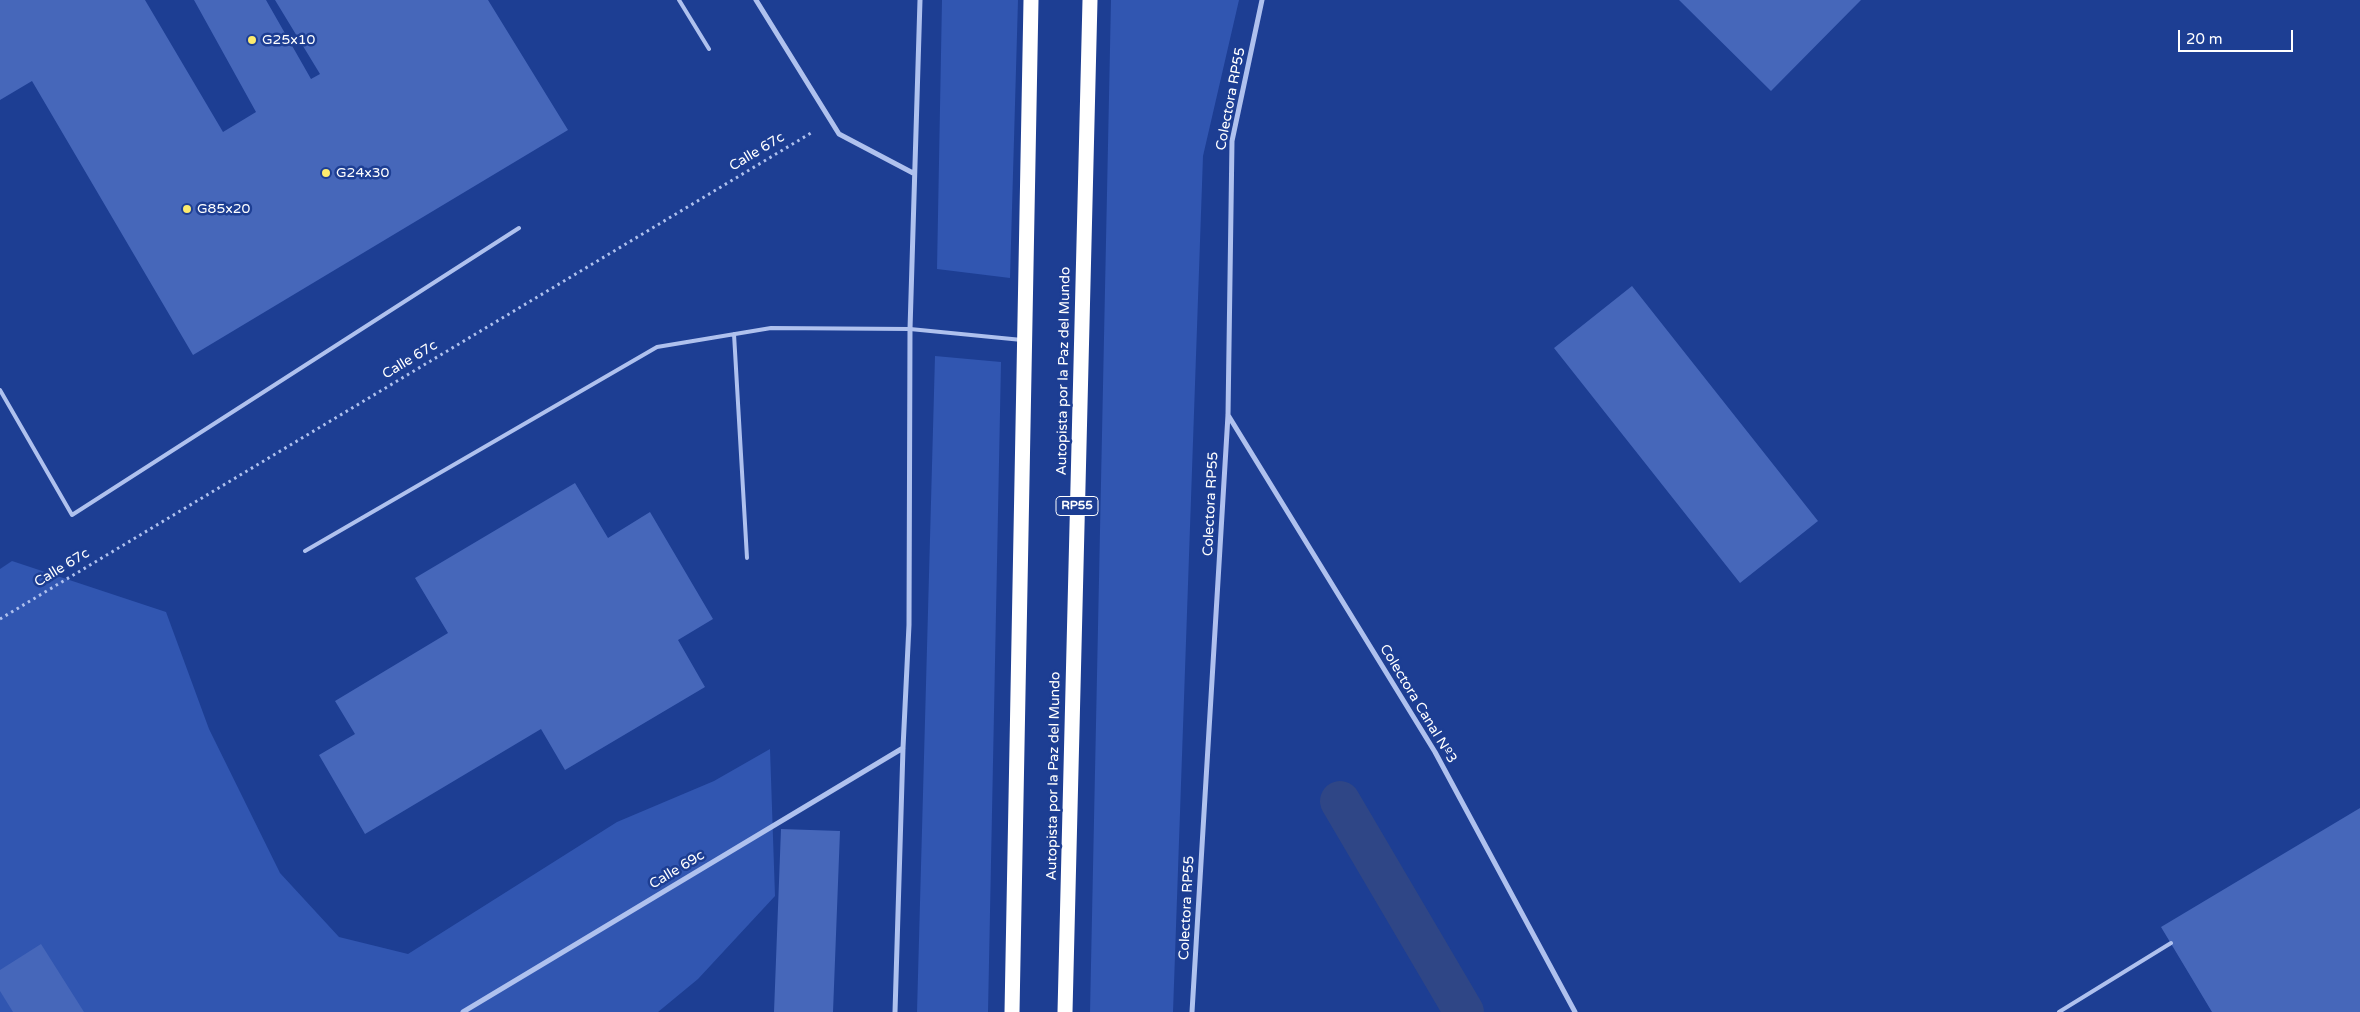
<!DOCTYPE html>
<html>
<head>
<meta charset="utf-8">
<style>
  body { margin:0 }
  #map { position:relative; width:2360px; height:1012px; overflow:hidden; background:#1d3e93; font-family:"Varela Round",sans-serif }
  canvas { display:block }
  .scale { position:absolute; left:2178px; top:30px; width:115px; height:22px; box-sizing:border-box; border:2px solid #fff; border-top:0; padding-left:6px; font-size:15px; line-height:18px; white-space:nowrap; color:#fff; -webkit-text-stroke:4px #1d3e93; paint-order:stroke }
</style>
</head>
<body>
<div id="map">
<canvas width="2360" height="1012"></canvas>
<div class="scale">20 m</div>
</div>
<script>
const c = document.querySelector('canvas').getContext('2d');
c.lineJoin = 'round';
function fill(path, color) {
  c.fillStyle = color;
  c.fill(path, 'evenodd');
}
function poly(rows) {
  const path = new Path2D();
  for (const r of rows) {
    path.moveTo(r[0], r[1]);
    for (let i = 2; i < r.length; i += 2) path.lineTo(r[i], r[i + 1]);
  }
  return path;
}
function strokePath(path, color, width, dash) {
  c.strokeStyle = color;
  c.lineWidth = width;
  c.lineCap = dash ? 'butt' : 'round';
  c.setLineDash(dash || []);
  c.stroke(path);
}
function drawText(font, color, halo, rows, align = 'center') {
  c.font = font + ' "Varela Round",sans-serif';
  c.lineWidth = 5;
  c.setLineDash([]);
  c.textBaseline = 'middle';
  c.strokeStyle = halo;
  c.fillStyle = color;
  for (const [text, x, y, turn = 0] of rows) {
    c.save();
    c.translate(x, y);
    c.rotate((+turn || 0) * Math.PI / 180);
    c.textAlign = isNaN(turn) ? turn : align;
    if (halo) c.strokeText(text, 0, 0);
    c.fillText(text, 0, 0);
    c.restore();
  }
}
fill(poly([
  [942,0,1018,0,1010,278,937,269],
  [1111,0,1239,0,1203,156,1173,1012,1090,1012],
  [935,356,1001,362,988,1012,917,1012],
  [12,561,166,612,209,729,280,873,339,937,408,954,617,822,714,781,770,749,775,896,698,979,658,1012,0,1012,0,569]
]), '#3156b1');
strokePath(poly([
  [1340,801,1464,1012]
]), '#2f4686', 40);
fill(poly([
  [0,0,145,0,223,132,256,112,194,0,266,0,311,79,320,74,275,0,488,0,568,130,193,355,32,81,0,100],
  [1679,0,1861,0,1771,91],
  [1632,286,1818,521,1740,583,1554,348],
  [575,483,608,538,650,512,713,619,678,640,705,687,565,770,541,729,365,834,319,755,355,734,335,701,448,633,415,578],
  [2360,808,2360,1012,2212,1012,2161,927],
  [781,829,840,831,833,1012,774,1012],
  [41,944,84,1012,13,1012,0,991,0,970]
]), '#4667ba');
strokePath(poly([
  [0,619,811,133]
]), '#afc1ee', 3, [2.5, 4]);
strokePath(poly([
  [679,0,709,49],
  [734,334,747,558],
  [0,390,72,515,519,228],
  [305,551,657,347,771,328,910,329,1022,340],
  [2059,1012,2171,943]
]), '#afc1ee', 4);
strokePath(poly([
  [756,0,839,134,913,173],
  [1228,415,1435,752,1575,1012],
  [463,1012,903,748],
  [895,1012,903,748,909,625,910,329,920,0],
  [1192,1012,1228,415,1232,141,1262,0]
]), '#afc1ee', 5);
strokePath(poly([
  [1012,1012,1031,0],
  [1065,1012,1090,0]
]), '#fff', 15);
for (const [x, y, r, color] of [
  [252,40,5,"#fdeb6e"],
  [326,173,5,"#fdeb6e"],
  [187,209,5,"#fdeb6e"]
]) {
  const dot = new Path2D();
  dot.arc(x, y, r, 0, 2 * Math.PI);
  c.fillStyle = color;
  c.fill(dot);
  strokePath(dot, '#1d3e93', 2);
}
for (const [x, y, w] of [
  [1077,506,42]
]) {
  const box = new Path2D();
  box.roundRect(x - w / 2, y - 9.5, w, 19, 4);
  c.fillStyle = '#1d3e93';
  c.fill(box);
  strokePath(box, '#fff', 1);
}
drawText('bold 12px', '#fff', null, [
  ["RP55",1077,506]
]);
drawText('14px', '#fff', '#1d3e93', [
  ["G25x10",262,40],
  ["G24x30",336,173],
  ["G85x20",197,209]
], 'left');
drawText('14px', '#fff', '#1d3e93', [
  ["Colectora RP55",1231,99,-79],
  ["Calle 67c",757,152,-31],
  ["Calle 67c",410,360,-31],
  ["Autopista por la Paz del Mundo",1064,371,-89],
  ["Colectora RP55",1211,504,-87],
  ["Calle 67c",62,568,-31],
  ["Colectora Canal Nº3",1418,704,59],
  ["Autopista por la Paz del Mundo",1054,776,-89],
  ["Calle 69c",677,870,-31],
  ["Colectora RP55",1187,908,-87]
]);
</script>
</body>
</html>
